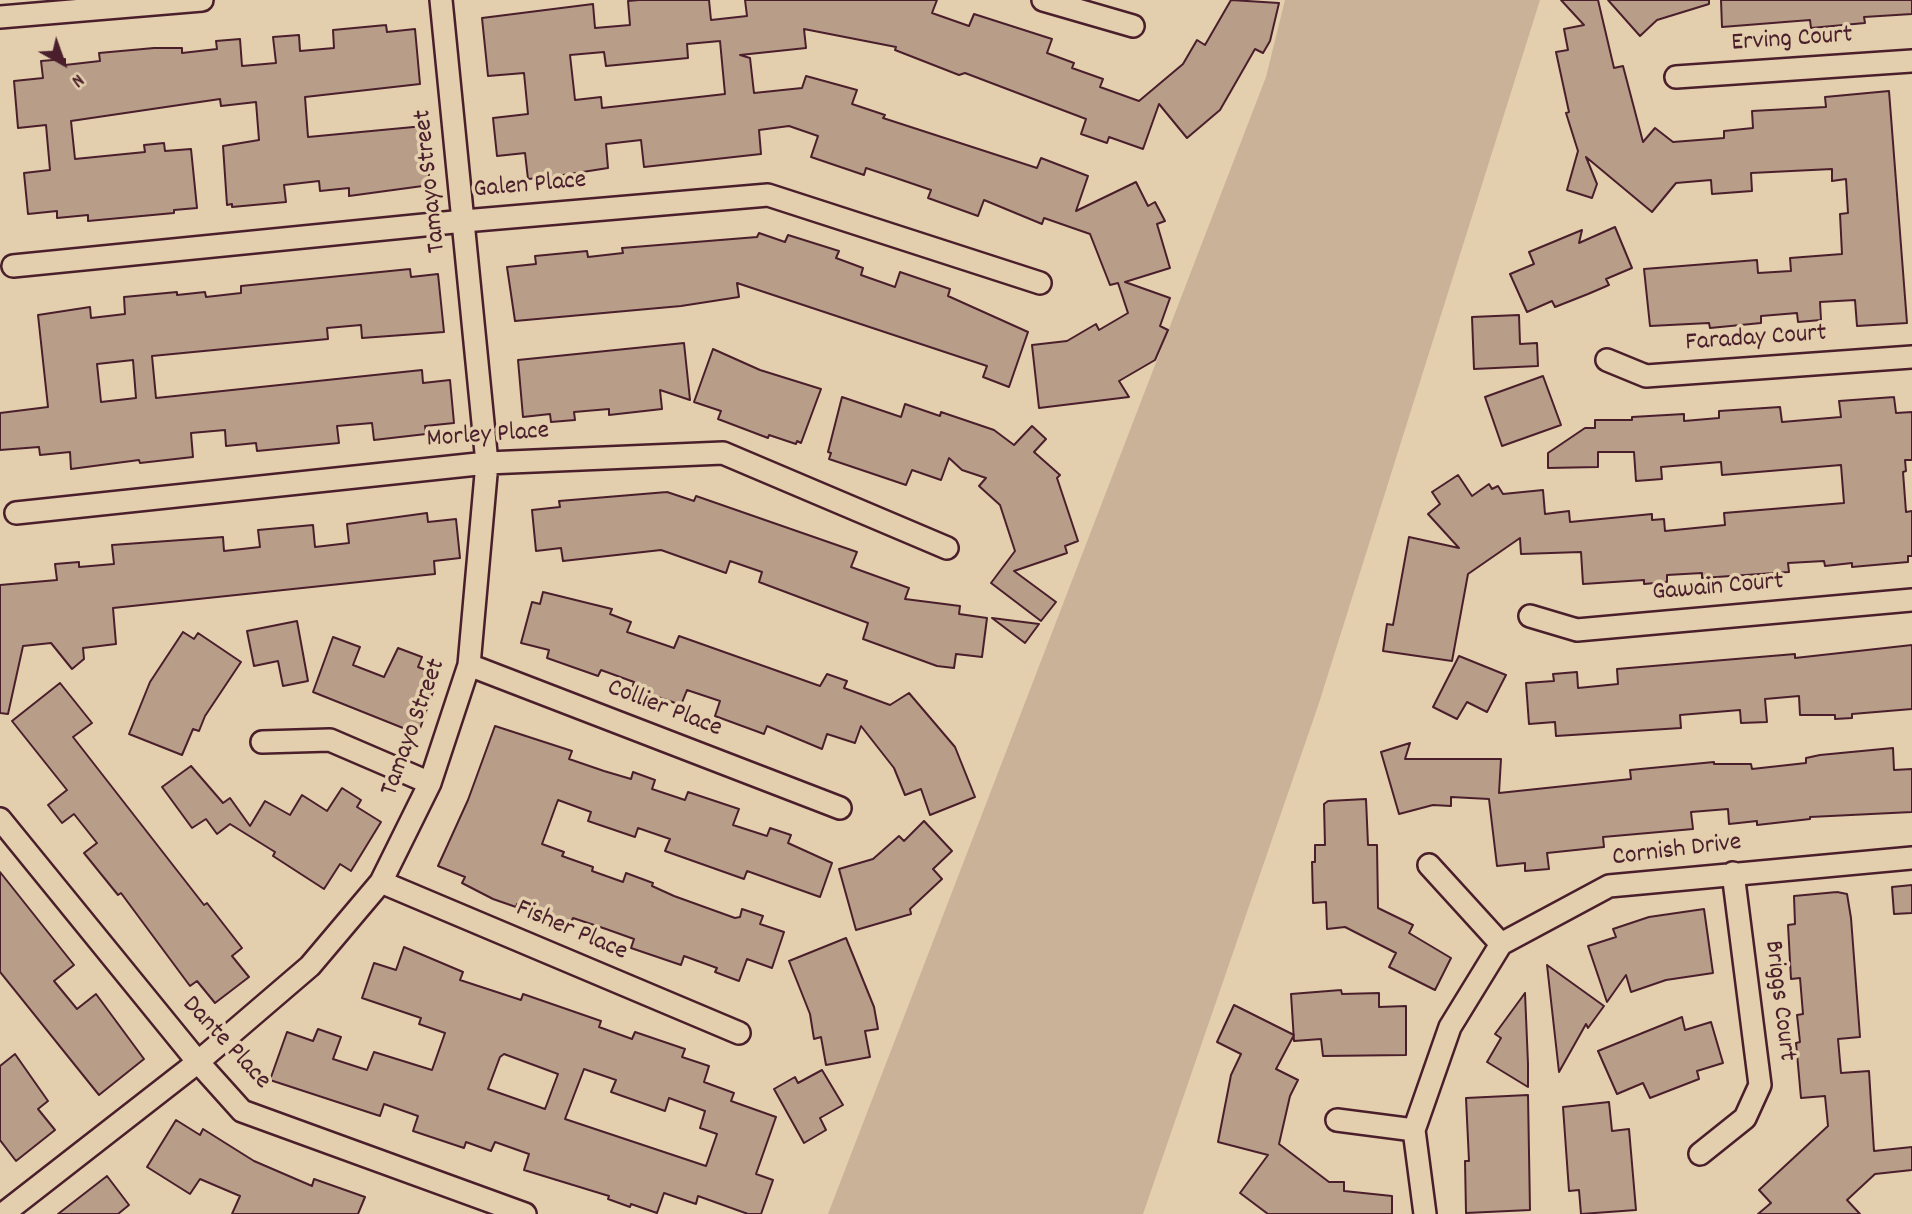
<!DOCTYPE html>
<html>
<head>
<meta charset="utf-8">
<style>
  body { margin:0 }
  #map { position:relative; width:1912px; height:1214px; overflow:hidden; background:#e3cead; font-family:Dekko,sans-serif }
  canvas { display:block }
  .north { position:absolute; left:28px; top:28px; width:70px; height:70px; -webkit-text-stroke:5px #e3cead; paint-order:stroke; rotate:140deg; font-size:19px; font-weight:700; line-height:28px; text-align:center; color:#4a1f2b }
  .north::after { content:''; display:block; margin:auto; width:24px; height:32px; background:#4a1f2b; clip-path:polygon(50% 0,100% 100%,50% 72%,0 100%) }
</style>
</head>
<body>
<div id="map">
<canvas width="1912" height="1214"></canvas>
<div class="north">N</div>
</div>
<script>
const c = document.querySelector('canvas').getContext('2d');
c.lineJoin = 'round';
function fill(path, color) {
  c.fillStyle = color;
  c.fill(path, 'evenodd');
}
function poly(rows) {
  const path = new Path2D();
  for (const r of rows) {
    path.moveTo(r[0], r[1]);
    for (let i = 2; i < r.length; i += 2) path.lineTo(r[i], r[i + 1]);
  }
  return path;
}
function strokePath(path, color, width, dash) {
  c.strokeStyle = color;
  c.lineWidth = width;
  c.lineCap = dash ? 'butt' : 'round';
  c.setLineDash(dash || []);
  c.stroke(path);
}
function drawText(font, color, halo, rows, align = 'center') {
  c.font = font + ' Dekko,sans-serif';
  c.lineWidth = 7;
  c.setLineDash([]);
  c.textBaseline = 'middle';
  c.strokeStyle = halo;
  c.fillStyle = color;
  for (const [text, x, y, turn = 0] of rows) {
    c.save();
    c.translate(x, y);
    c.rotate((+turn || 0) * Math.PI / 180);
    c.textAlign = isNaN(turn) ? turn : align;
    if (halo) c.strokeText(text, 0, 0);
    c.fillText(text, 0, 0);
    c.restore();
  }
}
fill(poly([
  [1285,0,1540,0,1319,703,1143,1214,828,1214,1266,77]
]), '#cab298');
const building = poly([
  [639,0,709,0,711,20,747,16,745,0,937,0,932,13,969,26,974,14,1052,39,1047,53,1074,63,1072,68,1103,79,1100,87,1139,101,1183,64,1197,40,1205,45,1231,0,1279,3,1270,41,1263,53,1255,49,1220,110,1187,138,1159,104,1143,149,1109,137,1107,143,1081,134,1086,119,965,73,959,75,895,50,896,47,804,29,806,48,740,55,750,58,754,93,802,88,806,76,857,90,852,104,885,115,883,118,1037,168,1041,158,1088,176,1076,211,1136,182,1148,206,1155,202,1165,221,1157,224,1170,268,1125,282,1170,298,1160,326,1168,330,1155,360,1119,381,1129,397,1039,408,1032,345,1067,341,1096,324,1099,330,1128,313,1118,283,1110,285,1090,234,1044,218,1042,224,984,200,978,216,928,198,931,190,893,177,866,168,864,175,811,157,818,136,789,126,759,130,761,154,644,167,641,140,606,144,608,168,557,176,528,179,525,153,497,156,493,118,528,114,524,73,488,76,482,18,593,4,595,28,630,25,628,1,639,0],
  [720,41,725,94,602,108,601,97,575,100,570,55,604,52,606,66,688,58,687,44,720,41],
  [1561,0,1598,0,1614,68,1623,66,1643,142,1655,128,1673,142,1724,138,1724,131,1753,128,1752,111,1826,107,1825,97,1889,91,1907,323,1857,326,1855,300,1820,302,1821,320,1798,322,1797,313,1761,316,1761,323,1710,328,1709,323,1650,326,1644,269,1757,260,1758,273,1791,271,1790,258,1842,254,1840,214,1848,213,1846,179,1832,181,1832,169,1751,173,1752,191,1712,194,1711,180,1676,183,1652,212,1586,157,1597,184,1592,198,1567,190,1578,151,1566,113,1569,112,1556,52,1568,50,1564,29,1584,25,1561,0],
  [1608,0,1709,0,1709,4,1657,20,1640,36,1608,0],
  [1721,0,1912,0,1912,14,1864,17,1865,23,1811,28,1810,20,1722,27,1721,0],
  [386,25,387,32,415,29,420,84,305,97,308,137,424,126,430,185,349,196,349,188,320,191,319,181,284,185,286,202,232,207,232,204,227,205,223,146,259,140,256,102,221,106,220,99,71,121,75,159,145,152,144,145,164,143,165,151,191,149,197,208,174,210,174,213,88,221,88,215,57,218,57,211,28,214,24,173,50,170,46,125,18,128,14,81,43,78,41,61,65,59,65,65,100,61,99,53,154,48,182,48,182,53,217,49,216,41,240,39,242,66,276,63,273,37,299,35,300,51,334,48,333,30,386,25],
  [1615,227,1632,268,1606,279,1609,285,1588,294,1555,307,1552,301,1527,312,1510,274,1534,264,1529,252,1582,230,1579,243,1615,227],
  [759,233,785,242,788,235,839,251,836,258,863,268,861,275,895,287,900,272,950,289,948,296,1028,332,1009,387,983,377,987,366,737,283,739,297,681,306,515,321,507,267,536,264,535,256,587,251,588,257,623,253,622,248,757,237,759,233],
  [410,269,411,277,438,274,444,332,362,338,361,325,327,328,328,339,152,356,156,398,422,370,423,383,450,380,454,423,425,426,426,434,374,440,372,423,337,426,339,443,257,451,256,443,226,446,225,430,191,433,193,457,140,463,139,460,71,469,70,452,40,455,39,447,0,450,0,413,48,407,38,315,90,307,91,318,125,314,124,297,177,292,177,295,205,292,206,297,241,293,241,286,410,269],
  [133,360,136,398,101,402,97,364,133,360],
  [1519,315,1520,344,1537,343,1538,366,1474,369,1472,317,1519,315],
  [684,343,690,400,660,390,662,409,609,415,609,409,574,412,575,420,551,422,550,414,523,417,518,360,684,343],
  [713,349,760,370,821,389,801,443,797,441,796,444,769,435,768,438,718,419,721,411,694,402,713,349],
  [1543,376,1561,425,1502,446,1485,397,1543,376],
  [842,397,901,417,905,404,940,416,941,412,994,430,1014,445,1032,426,1046,439,1034,452,1060,475,1057,478,1078,541,1065,546,1067,553,1014,571,1056,602,1041,621,991,583,1015,551,1000,505,979,486,986,478,962,470,949,458,941,480,912,470,906,485,829,459,831,453,828,452,842,397],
  [1894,397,1896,413,1912,412,1912,460,1905,460,1906,471,1903,472,1906,512,1912,511,1912,556,1908,556,1908,562,1852,567,1852,563,1825,566,1824,561,1788,563,1789,572,1702,578,1702,573,1667,575,1667,582,1644,584,1644,580,1583,584,1581,552,1521,554,1520,538,1468,574,1452,661,1383,651,1387,624,1393,625,1409,537,1459,548,1428,514,1440,504,1432,492,1458,475,1472,496,1489,484,1492,489,1498,486,1503,494,1543,490,1545,514,1569,511,1570,522,1652,514,1652,520,1664,519,1665,531,1725,525,1724,513,1844,503,1841,465,1722,475,1721,462,1661,467,1662,479,1636,481,1634,452,1598,452,1598,467,1548,468,1548,453,1585,428,1595,428,1595,420,1632,420,1632,417,1684,414,1684,421,1719,418,1719,411,1780,407,1782,422,1841,417,1839,401,1894,397],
  [667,492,694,501,696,496,857,552,851,567,909,588,905,599,960,606,959,614,987,618,982,657,956,654,954,668,937,666,863,639,868,623,759,582,762,572,730,561,726,573,661,550,563,561,561,548,536,551,532,510,560,507,559,501,667,492],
  [427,513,428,522,456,519,460,558,434,561,435,574,113,608,116,644,83,648,84,659,72,669,51,643,23,646,8,714,0,713,0,585,57,580,55,564,79,562,79,567,114,564,112,545,223,537,224,551,260,547,258,530,313,525,315,547,349,543,347,524,427,513],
  [543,592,612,609,610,614,631,622,627,632,674,648,679,636,820,686,827,674,847,681,844,688,890,705,909,693,955,747,975,797,930,815,921,789,905,795,894,768,861,726,855,743,827,734,822,749,767,726,764,734,715,716,720,701,687,690,681,705,632,688,634,682,601,670,598,676,547,658,549,650,521,643,532,602,540,604,543,592],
  [992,618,1039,624,1025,643,992,618],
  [297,621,308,681,283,686,278,661,254,666,247,631,297,621],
  [183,632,194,639,198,633,241,662,205,716,199,731,193,729,182,755,129,734,150,682,183,632],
  [333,637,360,647,353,665,384,677,398,648,422,657,418,667,439,675,418,734,313,692,333,637],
  [1912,645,1912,709,1852,714,1852,718,1835,719,1835,715,1800,715,1799,696,1765,699,1767,722,1741,723,1740,710,1680,715,1681,728,1556,736,1555,722,1529,724,1526,683,1554,681,1553,674,1577,672,1578,688,1618,684,1617,669,1795,654,1795,658,1912,645],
  [1459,656,1506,675,1487,712,1467,702,1457,719,1433,707,1459,656],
  [60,683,92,723,73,737,204,905,207,903,242,948,232,956,249,977,215,1003,197,981,190,986,121,893,118,895,84,853,97,843,74,814,62,823,48,805,67,790,12,721,60,683],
  [495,726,572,751,569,759,604,771,631,779,633,772,655,780,652,789,685,800,688,792,739,809,733,825,767,836,770,828,791,835,788,843,832,863,820,897,747,871,744,879,665,851,670,839,638,828,635,837,588,821,591,812,558,800,542,844,564,852,562,856,593,867,592,871,623,882,626,873,653,883,652,886,674,896,735,918,740,917,742,909,763,916,760,924,784,932,772,968,747,959,739,981,715,972,717,968,684,956,681,965,631,948,634,939,606,929,573,918,570,925,517,904,516,907,493,899,462,883,465,877,438,866,468,800,495,726],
  [1410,743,1405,759,1501,759,1499,793,1631,779,1630,770,1714,762,1714,764,1751,764,1752,769,1806,763,1806,758,1820,755,1893,748,1894,770,1912,769,1912,812,1810,817,1810,819,1757,825,1757,821,1729,824,1728,809,1691,812,1693,829,1603,837,1604,847,1547,853,1549,869,1525,871,1525,863,1497,866,1489,799,1451,797,1451,806,1433,805,1399,814,1381,752,1410,743],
  [191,766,223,803,230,798,250,826,265,801,290,815,302,795,327,811,342,788,361,800,357,807,381,822,351,871,340,864,324,889,273,856,275,852,230,824,217,834,206,819,192,828,162,787,191,766],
  [1366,799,1368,845,1377,845,1378,908,1413,925,1409,933,1451,958,1435,990,1389,967,1396,953,1345,927,1327,929,1326,902,1313,903,1312,862,1315,862,1315,845,1325,845,1324,804,1328,801,1366,799],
  [924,821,952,851,933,869,942,879,910,909,911,914,856,930,839,869,873,859,899,836,904,841,924,821],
  [0,872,74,965,54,981,77,1009,96,994,144,1059,99,1095,0,972,0,872],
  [1912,885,1912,913,1894,914,1892,887,1912,885],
  [1837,892,1847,894,1851,918,1860,1037,1838,1039,1841,1073,1869,1071,1874,1151,1912,1147,1912,1170,1875,1174,1847,1200,1860,1214,1758,1214,1771,1203,1759,1190,1828,1126,1825,1096,1801,1098,1796,1043,1800,1042,1797,1015,1803,1014,1800,978,1791,979,1788,925,1795,924,1794,896,1837,892],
  [1704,909,1713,973,1666,980,1631,992,1626,975,1607,1002,1588,946,1616,937,1613,929,1649,917,1704,909],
  [846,938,874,1007,878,1029,865,1031,870,1057,826,1065,821,1037,814,1039,810,1014,789,961,846,938],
  [404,947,463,972,460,980,521,1000,523,994,601,1021,599,1027,632,1039,635,1032,685,1049,682,1057,709,1066,704,1082,734,1093,731,1101,776,1117,756,1174,773,1180,761,1214,748,1214,698,1196,696,1204,664,1193,657,1213,631,1204,630,1207,608,1199,609,1196,524,1170,529,1154,495,1142,491,1151,466,1142,464,1148,413,1131,418,1116,384,1104,380,1116,270,1080,287,1032,313,1041,318,1029,341,1037,333,1059,367,1070,374,1052,432,1070,445,1033,419,1024,421,1018,362,998,374,963,396,970,404,947],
  [504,1054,558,1074,545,1109,488,1089,500,1057,504,1054],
  [584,1069,616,1080,611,1092,665,1111,669,1098,705,1111,700,1128,717,1134,706,1166,565,1119,584,1069],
  [1547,965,1604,1006,1588,1028,1586,1024,1559,1072,1547,965],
  [1341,990,1342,994,1379,993,1379,1007,1406,1006,1406,1055,1323,1056,1321,1039,1294,1041,1291,994,1341,990],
  [1525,993,1528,1064,1528,1087,1487,1062,1501,1038,1495,1034,1525,993],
  [1234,1005,1294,1035,1276,1069,1298,1080,1290,1096,1279,1144,1329,1182,1344,1182,1344,1191,1392,1196,1392,1214,1268,1214,1240,1193,1268,1155,1218,1142,1231,1075,1241,1054,1217,1042,1234,1005],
  [1682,1017,1685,1030,1711,1022,1723,1063,1697,1071,1699,1079,1650,1098,1643,1083,1617,1094,1598,1051,1682,1017],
  [15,1054,48,1101,38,1109,55,1130,16,1161,0,1140,0,1066,15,1054],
  [822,1070,843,1105,820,1118,826,1130,804,1143,774,1089,795,1077,798,1083,822,1070],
  [1528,1095,1530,1210,1466,1213,1465,1161,1469,1161,1466,1098,1528,1095],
  [1609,1102,1612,1131,1629,1129,1636,1210,1581,1214,1579,1190,1569,1191,1563,1107,1609,1102],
  [176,1120,200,1135,203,1129,254,1161,312,1186,314,1179,365,1197,358,1214,232,1214,240,1196,200,1179,190,1194,147,1167,176,1120],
  [107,1176,129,1205,118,1214,58,1214,107,1176]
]);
fill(building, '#b89d89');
strokePath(building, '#4a1f2b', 2);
const minor = poly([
  [1043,0,1133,26],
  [0,17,202,0],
  [1676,77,1912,61],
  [13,266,464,221,768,195,1040,283],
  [1607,360,1646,376,1912,357],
  [16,513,487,463,723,453,947,548],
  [1530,616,1577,630,1912,600],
  [469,665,840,808],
  [262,742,330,740,430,783],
  [0,819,198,1062,242,1111,525,1214],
  [1429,865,1501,944],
  [381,882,739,1033],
  [1337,1120,1414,1130],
  [1700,1154,1745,1118,1760,1085,1733,873],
  [3,1214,198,1062,310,966,381,882,430,783,469,665,487,463,441,0],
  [1425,1214,1414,1130,1450,1027,1501,944,1609,886,1912,858]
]);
strokePath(minor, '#4a1f2b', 26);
strokePath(minor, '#e3cead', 21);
drawText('26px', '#4a1f2b', '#e3cead', [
  ["Erving Court",1792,41,-4],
  ["Tamayo Street",432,181,-96],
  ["Galen Place",530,187,-5],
  ["Faraday Court",1756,340,-4],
  ["Morley Place",488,437,-4],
  ["Gawain Court",1718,589,-5],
  ["Collier Place",664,710,21],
  ["Tamayo Street",415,728,-70],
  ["Cornish Drive",1677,852,-7],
  ["Fisher Place",571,932,23],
  ["Briggs Court",1778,1001,83],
  ["Dante Place",225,1044,47]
]);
</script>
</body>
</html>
